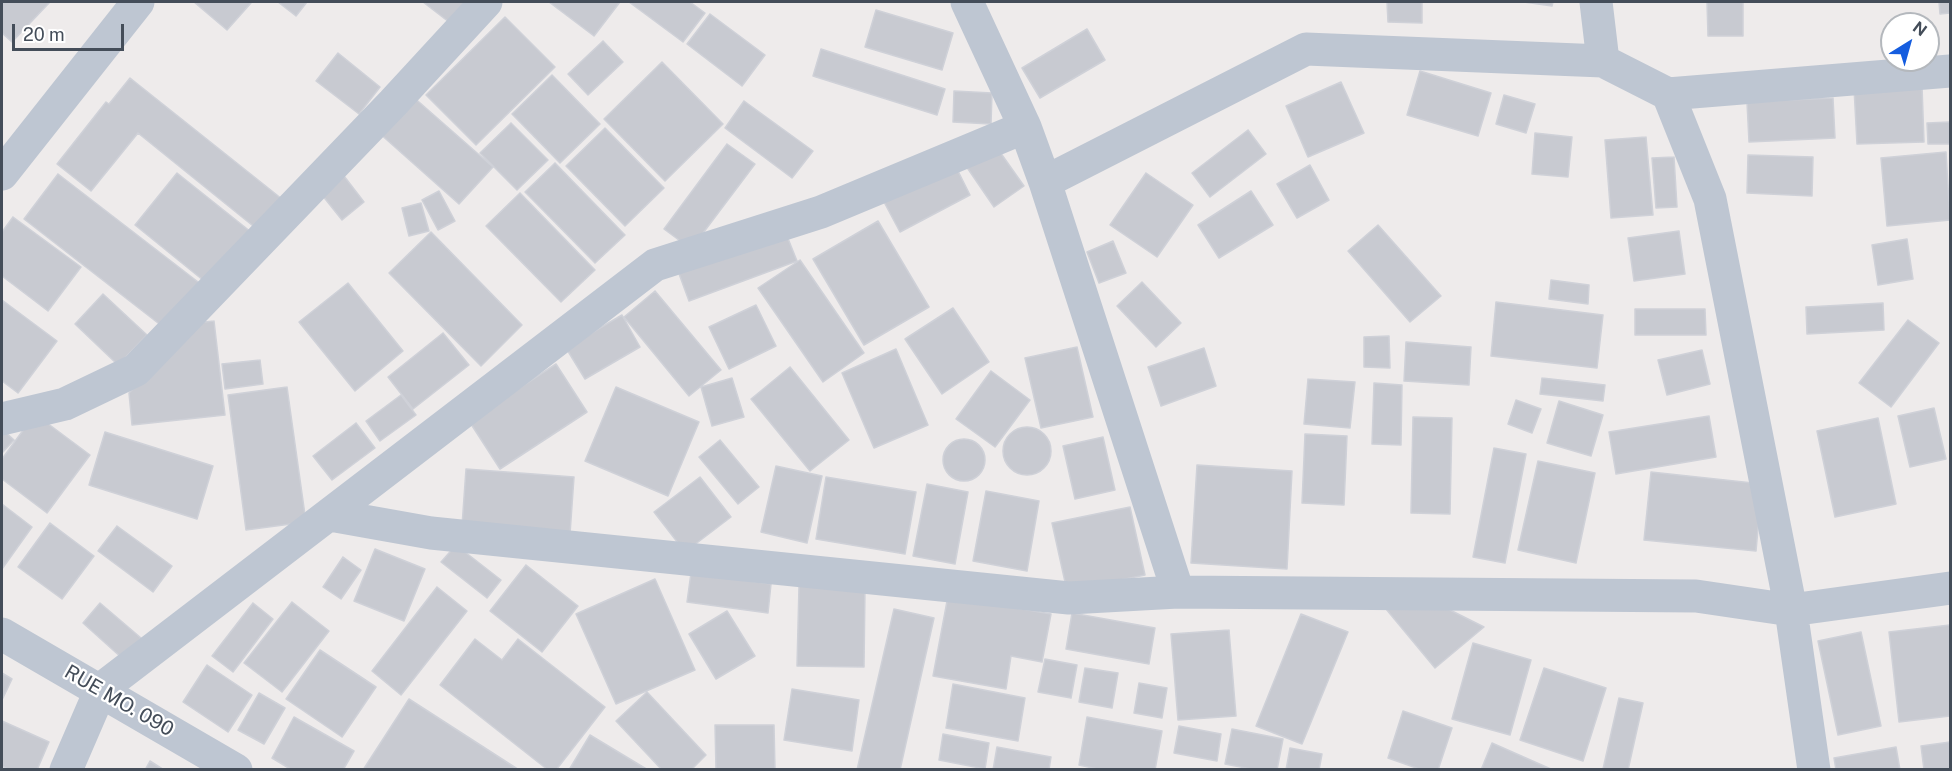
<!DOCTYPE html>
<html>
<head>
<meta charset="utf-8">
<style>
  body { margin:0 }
  #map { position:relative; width:1952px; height:771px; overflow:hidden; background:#eeebeb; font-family:"Public Sans",sans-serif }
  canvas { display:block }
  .frame { position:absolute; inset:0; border:3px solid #444d59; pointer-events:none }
  .north { position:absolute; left:1880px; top:12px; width:60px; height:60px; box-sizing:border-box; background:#fff; border:2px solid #b4b8bd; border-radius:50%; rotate:37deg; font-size:16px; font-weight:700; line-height:24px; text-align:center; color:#444d59 }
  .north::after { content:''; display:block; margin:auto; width:21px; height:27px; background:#155ddf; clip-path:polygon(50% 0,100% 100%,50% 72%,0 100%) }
  .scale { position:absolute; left:12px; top:24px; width:112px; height:27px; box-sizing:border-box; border:3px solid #444d59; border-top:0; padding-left:8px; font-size:18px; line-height:21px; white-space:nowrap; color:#444d59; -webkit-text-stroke:4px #fff; paint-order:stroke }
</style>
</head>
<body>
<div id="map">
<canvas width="1952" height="771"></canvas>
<div class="frame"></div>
<div class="north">N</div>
<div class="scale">20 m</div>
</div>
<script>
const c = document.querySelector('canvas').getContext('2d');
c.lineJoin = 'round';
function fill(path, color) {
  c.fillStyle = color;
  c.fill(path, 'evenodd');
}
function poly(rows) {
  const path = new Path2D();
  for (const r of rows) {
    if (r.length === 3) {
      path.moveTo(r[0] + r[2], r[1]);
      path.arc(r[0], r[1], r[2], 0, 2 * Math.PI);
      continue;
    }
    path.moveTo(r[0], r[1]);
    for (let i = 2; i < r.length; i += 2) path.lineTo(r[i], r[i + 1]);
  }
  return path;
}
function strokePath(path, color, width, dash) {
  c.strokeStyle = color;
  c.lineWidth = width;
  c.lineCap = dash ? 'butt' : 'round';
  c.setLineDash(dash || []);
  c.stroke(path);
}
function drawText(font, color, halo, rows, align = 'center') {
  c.font = font + ' "Public Sans",sans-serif';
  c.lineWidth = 4.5;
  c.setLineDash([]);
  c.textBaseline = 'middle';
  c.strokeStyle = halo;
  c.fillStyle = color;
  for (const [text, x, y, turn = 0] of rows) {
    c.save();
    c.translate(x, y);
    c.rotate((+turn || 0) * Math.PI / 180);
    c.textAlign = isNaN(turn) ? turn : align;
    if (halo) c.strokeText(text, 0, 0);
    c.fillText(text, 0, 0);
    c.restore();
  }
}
const building = poly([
  [2,2,50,2,12,42,2,33,2,2],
  [194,2,249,2,251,3,227,30,194,2],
  [278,2,307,2,296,16,278,2],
  [423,2,479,2,458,29,423,2],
  [549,2,620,2,594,36,549,2],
  [629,2,690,2,705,13,683,42,629,2],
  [1387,2,1422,2,1422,23,1388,22,1387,2],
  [1524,2,1553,2,1552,6,1524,2],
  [1707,2,1743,2,1743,36,1708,36,1707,2],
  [1939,2,1950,2,1950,13,1940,14,1939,2],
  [876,10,953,33,942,70,865,47,876,10],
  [710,14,765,55,742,86,687,44,710,14],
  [505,17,555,67,476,145,426,95,505,17],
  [1087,29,1105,60,1040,98,1022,68,1087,29],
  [603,41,623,62,588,95,568,74,603,41],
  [821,49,945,89,937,115,813,76,821,49],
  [338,53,380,87,359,114,316,81,338,53],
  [662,62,723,124,665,181,604,119,662,62],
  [1420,71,1491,93,1478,136,1407,115,1420,71],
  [552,75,600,124,560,163,512,114,552,75],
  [130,78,287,203,263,234,138,133,91,191,57,164,106,102,109,104,130,78],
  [1341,82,1364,133,1308,157,1286,106,1341,82],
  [1922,86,1924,142,1857,144,1854,88,1922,86],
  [954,91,992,93,991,124,953,122,954,91],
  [411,95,493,167,459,204,378,132,411,95],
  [1504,95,1535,104,1526,133,1496,124,1504,95],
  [1833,98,1835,138,1749,142,1747,102,1833,98],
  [744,101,813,151,792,178,725,128,744,101],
  [1950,122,1950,144,1928,144,1927,123,1950,122],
  [511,123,548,160,517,190,480,153,511,123],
  [605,128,664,188,625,226,566,166,605,128],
  [1248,130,1266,154,1210,197,1192,173,1248,130],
  [1535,133,1572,137,1568,177,1532,174,1535,133],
  [1646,137,1653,215,1611,218,1605,140,1646,137],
  [727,144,755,164,691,249,664,229,727,144],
  [995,145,1024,186,994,207,966,166,995,145],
  [1946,152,1950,220,1887,226,1881,158,1946,152],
  [1748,155,1813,157,1812,196,1747,193,1748,155],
  [1674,157,1677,207,1656,208,1652,158,1674,157],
  [555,163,625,235,595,263,525,192,555,163],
  [955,165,970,195,900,232,884,202,955,165],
  [1310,165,1329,200,1297,218,1277,184,1310,165],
  [177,173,251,232,209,285,135,225,177,173],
  [1146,173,1193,205,1157,257,1110,225,1146,173],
  [58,174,202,285,167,330,24,219,58,174],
  [344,176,364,202,342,220,322,195,344,176],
  [439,191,455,221,438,230,422,200,439,191],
  [1251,191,1273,225,1219,258,1198,225,1251,191],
  [520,193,595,270,561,302,486,226,520,193],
  [421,203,429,231,409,236,402,208,421,203],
  [13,217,81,267,48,311,2,276,2,232,13,217],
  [878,221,929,307,864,345,813,259,878,221],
  [1378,225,1441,296,1410,322,1348,251,1378,225],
  [785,231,797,261,689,301,678,271,785,231],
  [1679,231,1685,274,1634,281,1628,238,1679,231],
  [431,232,522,325,481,366,389,273,431,232],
  [1907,239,1913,279,1878,285,1872,245,1907,239],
  [1113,241,1126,273,1099,283,1087,252,1113,241],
  [800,260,864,353,823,382,758,288,800,260],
  [1551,280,1589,285,1588,304,1549,299,1551,280],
  [1142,282,1181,323,1156,347,1117,306,1142,282],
  [348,283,403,351,355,391,299,322,348,283],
  [655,291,721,370,689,396,624,317,655,291],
  [103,294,147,335,118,365,75,324,103,294],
  [2,300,57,341,18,393,2,381,2,300],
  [1496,302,1603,315,1597,368,1491,356,1496,302],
  [1883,303,1884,330,1807,334,1806,307,1883,303],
  [756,305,776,346,729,369,709,327,756,305],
  [953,308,989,362,942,394,905,339,953,308],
  [1635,309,1705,309,1706,335,1635,335,1635,309],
  [622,315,640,347,585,379,566,348,622,315],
  [1908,320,1939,343,1891,407,1859,383,1908,320],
  [214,321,225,415,132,425,129,393,195,323,214,321],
  [443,333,469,365,413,409,388,377,443,333],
  [1389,336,1390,368,1364,367,1364,337,1389,336],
  [1406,342,1471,347,1469,385,1404,381,1406,342],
  [1077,347,1093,417,1041,428,1025,358,1077,347],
  [1204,348,1216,386,1161,406,1148,367,1204,348],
  [896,349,928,425,874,448,842,373,896,349],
  [1702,350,1710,384,1667,395,1658,360,1702,350],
  [260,360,263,384,225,389,222,364,260,360],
  [556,364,587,412,500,469,469,421,556,364],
  [790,367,849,440,810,471,751,399,790,367],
  [991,371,1030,400,995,447,956,419,991,371],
  [732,378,744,417,712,426,701,387,732,378],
  [1542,378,1605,385,1603,401,1540,394,1542,378],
  [1308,379,1355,382,1350,428,1304,424,1308,379],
  [1374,383,1402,385,1401,445,1372,444,1374,383],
  [287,387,306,522,246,530,228,395,287,387],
  [616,387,699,422,668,496,585,461,616,387],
  [401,395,416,415,380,441,366,421,401,395],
  [1516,400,1541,409,1532,433,1508,424,1516,400],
  [1559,401,1603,415,1591,456,1547,443,1559,401],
  [1934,408,1946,459,1910,467,1898,416,1934,408],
  [35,414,90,455,47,513,2,479,2,459,35,414],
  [1709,416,1716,457,1616,474,1609,432,1709,416],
  [1413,417,1452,418,1450,514,1411,513,1413,417],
  [1878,418,1896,504,1835,517,1817,431,1878,418],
  [356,423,375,448,332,480,313,456,356,423],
  [1027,451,24],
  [2,429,14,440,2,453,2,429],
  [105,432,213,466,197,519,89,485,105,432],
  [1305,434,1347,436,1344,505,1302,503,1305,434],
  [1103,437,1115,490,1075,499,1063,446,1103,437],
  [964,460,21],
  [720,440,759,487,738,504,699,457,720,440],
  [1494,448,1526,454,1505,563,1473,557,1494,448],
  [1538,461,1595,473,1576,563,1518,550,1538,461],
  [1197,465,1292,471,1287,569,1191,563,1197,465],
  [776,466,822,476,807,543,761,532,776,466],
  [466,469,574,477,570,534,462,526,466,469],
  [1651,472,1762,484,1756,551,1644,540,1651,472],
  [700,477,731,517,685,552,654,512,700,477],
  [826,477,916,492,905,554,816,539,826,477],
  [927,484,968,492,955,564,913,556,927,484],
  [986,491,1039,501,1027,571,973,561,986,491],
  [2,504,32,527,2,569,2,504],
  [1130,507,1145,575,1067,591,1052,523,1130,507],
  [50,523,94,556,62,599,18,567,50,523],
  [117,526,172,566,153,592,98,551,117,526],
  [456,545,501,580,487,598,441,562,456,545],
  [375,549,425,569,404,621,354,601,375,549],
  [343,557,361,570,341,599,323,587,343,557],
  [526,565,578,606,542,652,490,611,526,565],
  [691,573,771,584,768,613,687,602,691,573],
  [655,579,695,670,616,704,576,614,655,579],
  [799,586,865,588,864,667,797,666,799,586],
  [437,587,467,611,401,695,372,671,437,587],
  [948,596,1051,614,1042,662,1011,656,1006,689,933,676,948,596],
  [292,602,329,631,282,692,244,663,292,602],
  [100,603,141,638,123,659,83,623,100,603],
  [253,603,273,619,233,672,212,656,253,603],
  [1440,605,1484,627,1435,668,1386,609,1440,605],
  [894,609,934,618,900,770,857,770,894,609],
  [727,611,755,656,716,679,689,634,727,611],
  [1072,613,1155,628,1149,664,1066,649,1072,613],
  [1301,614,1348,632,1302,744,1256,726,1301,614],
  [1950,625,1950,716,1899,722,1889,632,1950,625],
  [1229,630,1236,716,1178,720,1171,634,1229,630],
  [1861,632,1881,726,1838,735,1818,641,1861,632],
  [475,639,502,660,518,639,605,707,556,770,548,770,440,685,475,639],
  [1473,643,1531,660,1510,735,1452,719,1473,643],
  [320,650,376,687,342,737,286,699,320,650],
  [1045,659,1077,665,1071,698,1038,692,1045,659],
  [207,665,252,695,228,732,183,702,207,665],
  [1085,668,1118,673,1112,708,1079,702,1085,668],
  [1544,668,1606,688,1583,761,1520,740,1544,668],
  [2,673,12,679,2,700,2,673],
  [1139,683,1167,688,1162,718,1134,713,1139,683],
  [953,684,1025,698,1018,741,946,728,953,684],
  [792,689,859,700,852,751,784,740,792,689],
  [647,692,706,755,691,770,662,770,616,721,647,692],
  [259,693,285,708,264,744,238,730,259,693],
  [1619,698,1643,703,1628,770,1603,769,1619,698],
  [409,699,519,770,363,770,409,699],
  [1403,711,1452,728,1438,770,1422,770,1388,758,1403,711],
  [294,717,354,751,343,770,292,770,272,758,294,717],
  [1087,717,1162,731,1155,770,1102,770,1079,765,1087,717],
  [2,721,49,742,37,770,9,770,2,766,2,721],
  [715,725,774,725,775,770,716,770,715,725],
  [1179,726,1221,734,1217,761,1174,753,1179,726],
  [1232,729,1283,739,1277,770,1256,770,1225,764,1232,729],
  [943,734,989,743,985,769,939,760,943,734],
  [590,735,648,770,569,770,590,735],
  [1950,742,1950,770,1924,770,1921,746,1950,742],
  [1492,743,1553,770,1481,770,1492,743],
  [997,747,1051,757,1049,770,993,770,997,747],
  [1896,747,1900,770,1836,770,1834,758,1896,747],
  [1290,748,1322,754,1319,770,1286,770,1290,748],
  [150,761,164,770,145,770,150,761]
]);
fill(building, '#c8cad1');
strokePath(building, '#cfd1d8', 1.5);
strokePath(poly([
  [967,2,1025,127,1045,182,1178,592],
  [1596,2,1603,61,1668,94,1710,199,1791,610,1814,770],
  [1668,94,1950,71],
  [2,174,138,2],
  [1045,182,1306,49,1603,61],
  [2,419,65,404,136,370,393,103,486,2],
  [330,515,431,533,1069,598,1178,592,1696,596,1791,610,1950,588],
  [2,634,236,770],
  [66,770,101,689,655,265,821,212,1025,127]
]), '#bec6d2', 33);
drawText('20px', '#444d59', '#fff', [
  ["RUE MO. 090",119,701,30]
]);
</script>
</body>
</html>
